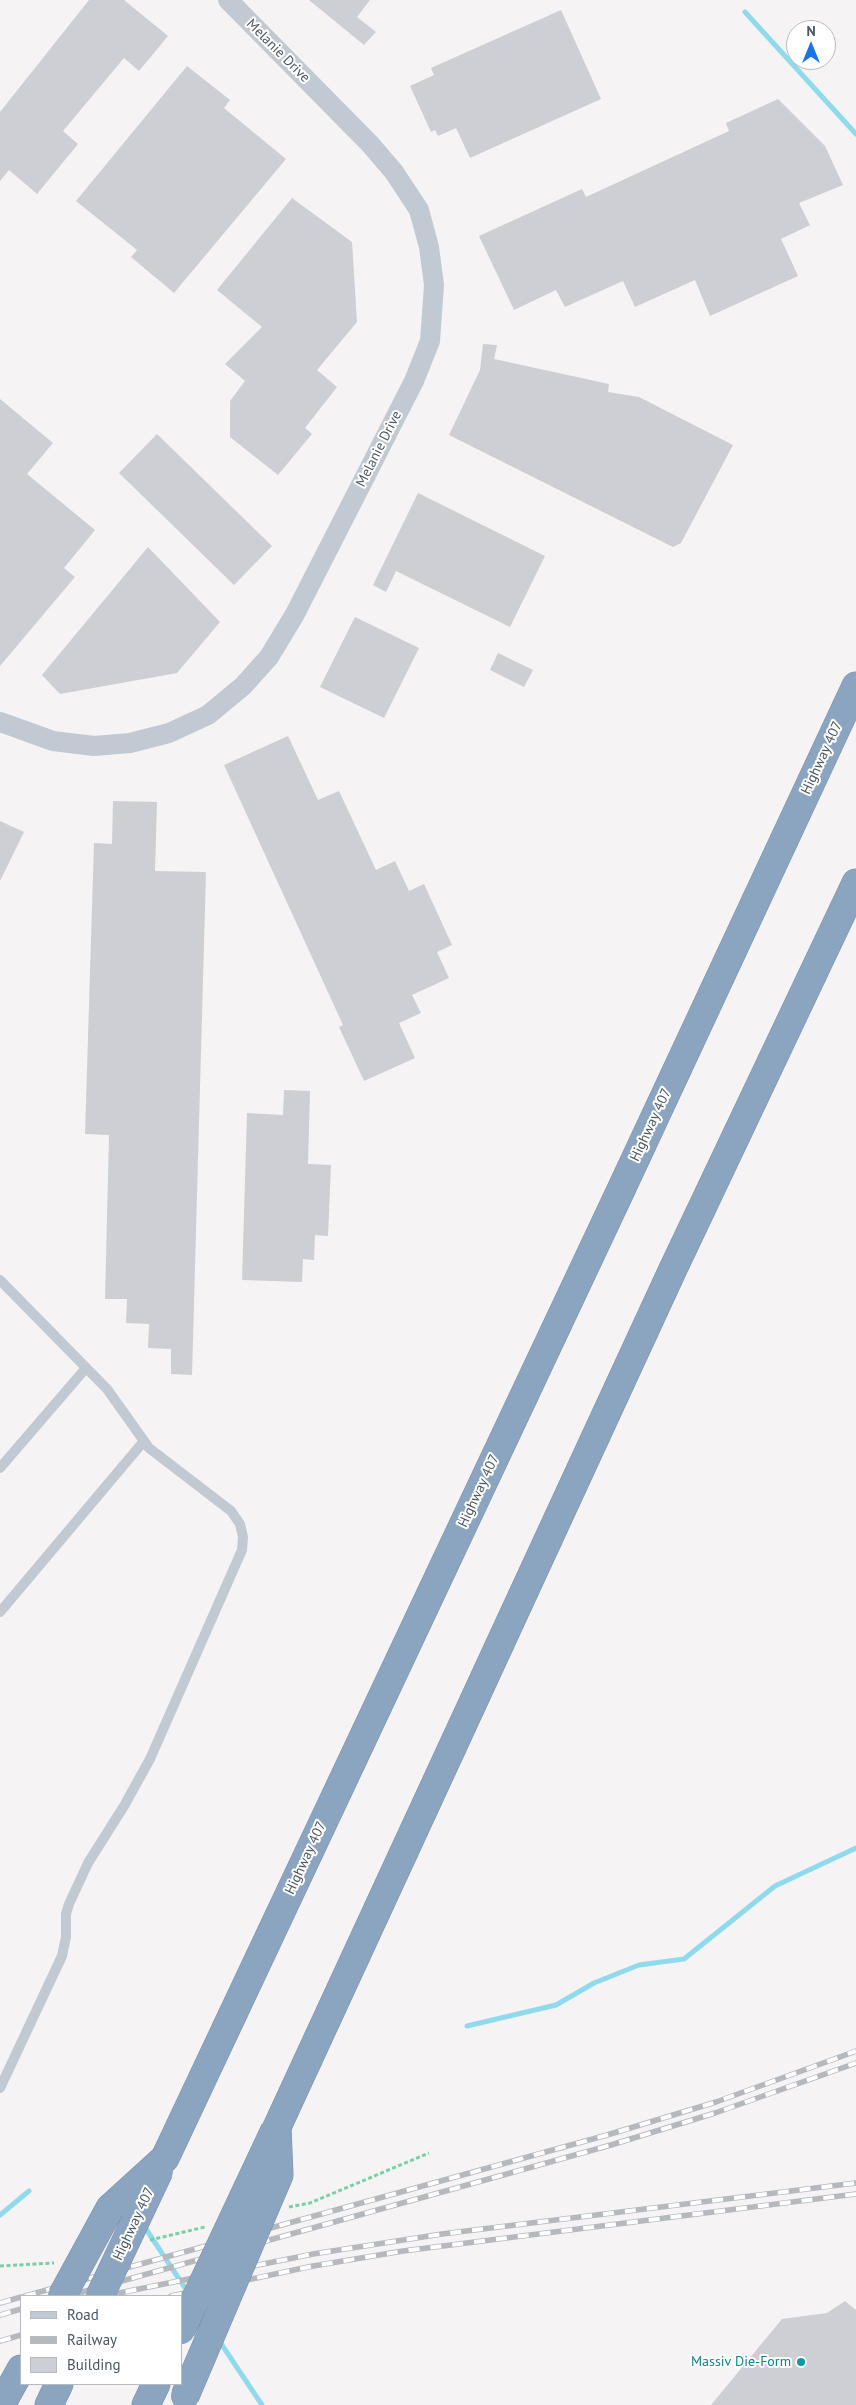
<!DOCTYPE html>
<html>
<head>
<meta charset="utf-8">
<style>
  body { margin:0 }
  #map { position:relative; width:856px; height:2405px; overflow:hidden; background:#f5f3f3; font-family:"PT Sans",sans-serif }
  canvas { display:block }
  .legend { position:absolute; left:20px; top:2295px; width:162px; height:90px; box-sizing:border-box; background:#fff; border:1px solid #b7bbc0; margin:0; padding:6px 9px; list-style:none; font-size:15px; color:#4a5661 }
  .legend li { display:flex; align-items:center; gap:10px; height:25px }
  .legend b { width:25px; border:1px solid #b7bbc0 }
  .north { position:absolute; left:786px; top:20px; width:50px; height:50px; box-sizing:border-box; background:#fff; border:1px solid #b7bbc0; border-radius:50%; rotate:0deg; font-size:14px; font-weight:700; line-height:20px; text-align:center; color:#4a5661 }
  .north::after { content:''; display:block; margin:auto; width:18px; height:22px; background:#1a73e8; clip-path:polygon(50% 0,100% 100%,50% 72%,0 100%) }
</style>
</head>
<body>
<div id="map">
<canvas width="856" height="2405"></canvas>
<ul class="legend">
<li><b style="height:6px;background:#c1cad2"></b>Road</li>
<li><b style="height:6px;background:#b5b8bd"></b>Railway</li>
<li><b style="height:14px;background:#cdcfd5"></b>Building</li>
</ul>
<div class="north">N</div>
</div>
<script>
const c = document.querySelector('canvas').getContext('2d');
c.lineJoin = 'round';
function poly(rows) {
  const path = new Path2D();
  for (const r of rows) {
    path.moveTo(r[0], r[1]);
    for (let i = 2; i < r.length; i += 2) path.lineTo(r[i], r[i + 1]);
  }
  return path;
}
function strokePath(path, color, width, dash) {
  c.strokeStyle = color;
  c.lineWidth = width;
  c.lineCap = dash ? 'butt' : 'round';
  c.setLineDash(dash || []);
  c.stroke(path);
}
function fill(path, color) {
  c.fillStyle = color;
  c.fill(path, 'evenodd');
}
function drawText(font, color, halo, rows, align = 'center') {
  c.font = font + ' "PT Sans",sans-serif';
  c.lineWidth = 4;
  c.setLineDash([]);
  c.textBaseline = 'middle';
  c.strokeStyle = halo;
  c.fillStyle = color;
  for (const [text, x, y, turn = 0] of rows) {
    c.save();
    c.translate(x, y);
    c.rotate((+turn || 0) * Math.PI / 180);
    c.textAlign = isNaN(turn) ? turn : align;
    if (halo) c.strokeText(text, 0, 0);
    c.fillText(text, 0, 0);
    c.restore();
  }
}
strokePath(poly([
  [745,12,856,134],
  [467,2026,556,2005,594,1983,639,1965,684,1959,775,1886,856,1848],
  [0,2215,29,2191],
  [144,2226,189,2294],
  [218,2339,262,2405]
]), '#90daee', 5);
fill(poly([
  [89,0,124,0,168,36,139,71,124,58,63,131,78,144,37,194,9,170,0,181,0,112],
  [309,0,370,0,357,17,376,32,364,45],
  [561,10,601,99,470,158,456,128,438,136,435,130,431,132,410,86,434,75,431,68],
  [187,66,230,100,224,108,286,159,174,293,131,257,137,250,76,201],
  [778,99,825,146,843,185,799,203,810,225,781,239,798,276,710,316,695,280,635,307,623,281,565,307,556,290,514,310,479,236,582,189,586,197,729,131,726,123],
  [292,198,352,242,357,322,317,370,337,387,305,428,312,434,278,475,230,437,230,401,245,381,225,364,262,327,217,290],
  [483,344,497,345,494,359,609,384,608,392,639,397,733,445,681,543,673,547,449,435,480,370],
  [0,399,53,443,27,474,95,530,64,568,75,577,0,666],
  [157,434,272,546,234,585,119,473],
  [418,493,545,556,510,627,396,571,386,592,373,585],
  [148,547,220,622,177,673,60,694,42,675],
  [355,617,419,648,384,718,320,687],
  [498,653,533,670,524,687,490,670],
  [288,736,318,800,339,791,376,870,395,861,409,891,424,884,452,945,437,952,449,978,412,995,421,1013,399,1023,415,1058,364,1081,339,1027,343,1025,224,765],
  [113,801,157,802,155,871,206,872,192,1375,171,1374,171,1349,148,1348,149,1324,126,1323,127,1299,105,1299,109,1135,85,1134,94,843,112,844],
  [0,821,24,832,0,881],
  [284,1090,310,1091,308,1164,331,1165,328,1236,315,1235,314,1260,303,1259,302,1282,242,1280,247,1113,283,1115],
  [845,2301,856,2310,856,2405,711,2405,782,2319,827,2313]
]), '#cdcfd5');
const motorway = poly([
  [277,2127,673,1269,856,883],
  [165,2158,619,1194,856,686],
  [1,2405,21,2369],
  [49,2405,59,2384],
  [146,2405,156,2384]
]);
strokePath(motorway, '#7690ad', 29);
strokePath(poly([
  [289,2207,310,2203,429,2153],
  [150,2240,205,2227],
  [0,2266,54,2263]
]), '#7ad0a6', 3, [4, 2.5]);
strokePath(poly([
  [0,1280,107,1389,149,1448,231,1511,240,1524,243,1537,242,1550,150,1759,124,1806,88,1863,69,1904,66,1914,66,1937,62,1956,0,2088],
  [0,1468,86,1368],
  [0,1612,144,1441]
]), '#c1cad2', 10);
strokePath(poly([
  [0,722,53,741,94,746,130,743,169,733,208,715,243,686,269,657,295,614,414,381,430,341,434,285,429,247,419,210,394,172,370,144,228,0]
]), '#c1cad2', 20);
strokePath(motorway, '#8ba5c1', 28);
const rail = poly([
  [25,2296,607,2135,716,2102,856,2051],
  [68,2296,611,2145,715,2113,856,2063],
  [104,2296,313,2254,442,2234,856,2183],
  [171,2296,313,2266,403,2251,856,2194],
  [0,2303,21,2297],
  [0,2315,21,2309],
  [0,2341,21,2335]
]);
strokePath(rail, '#b5b8bd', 5.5);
strokePath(rail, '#fff', 4, [11]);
const motorwayBridge = poly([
  [62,2296,110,2208,165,2158],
  [100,2296,159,2171],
  [181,2330,275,2130],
  [185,2396,279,2175,277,2127]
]);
strokePath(motorwayBridge, '#7690ad', 29, []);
strokePath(motorwayBridge, '#8ba5c1', 28);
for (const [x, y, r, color] of [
  [801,2362,5,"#0f9aa8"]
]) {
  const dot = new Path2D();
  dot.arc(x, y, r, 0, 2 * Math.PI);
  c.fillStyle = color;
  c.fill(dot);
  strokePath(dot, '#fff', 2);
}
drawText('14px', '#4a5661', '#fff', [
  ["Melanie Drive",278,51,45],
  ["Melanie Drive",379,449,-63],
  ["Highway 407",822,758,-65],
  ["Highway 407",651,1125,-65],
  ["Highway 407",479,1491,-65],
  ["Highway 407",306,1858,-65],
  ["Highway 407",134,2224,-65]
]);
drawText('14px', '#0d838f', '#fff', [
  ["Massiv Die-Form",791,2362]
], 'right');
</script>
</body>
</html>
